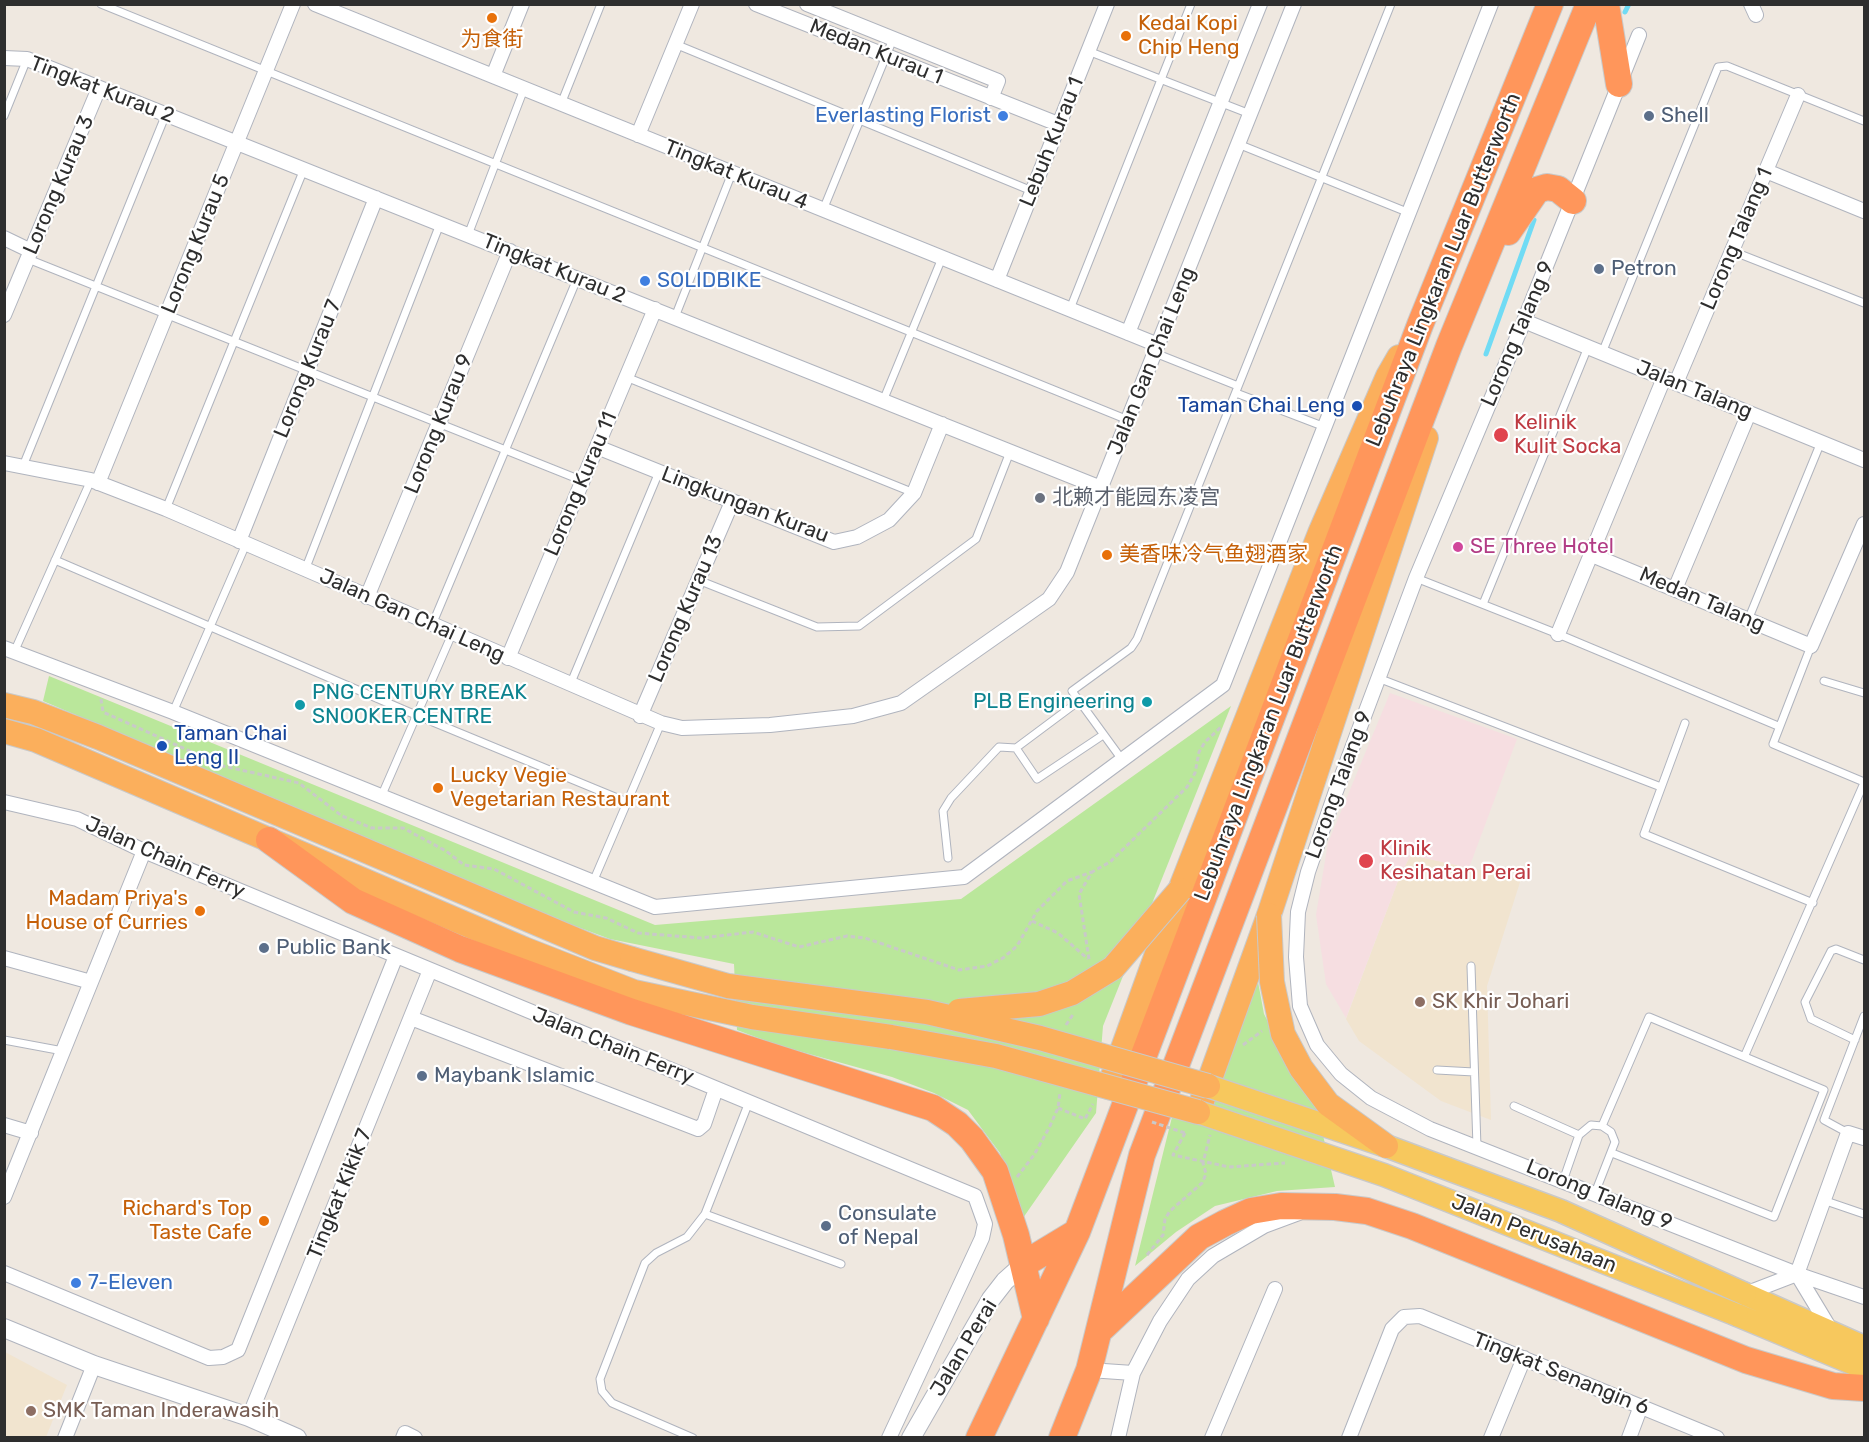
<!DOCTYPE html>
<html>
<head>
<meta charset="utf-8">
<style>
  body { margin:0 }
  #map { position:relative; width:1869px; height:1442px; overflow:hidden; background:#efe8e0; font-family:Rubik,sans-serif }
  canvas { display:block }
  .frame { position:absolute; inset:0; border:6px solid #2e2e2e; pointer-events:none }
</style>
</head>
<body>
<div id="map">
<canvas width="1869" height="1442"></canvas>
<div class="frame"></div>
</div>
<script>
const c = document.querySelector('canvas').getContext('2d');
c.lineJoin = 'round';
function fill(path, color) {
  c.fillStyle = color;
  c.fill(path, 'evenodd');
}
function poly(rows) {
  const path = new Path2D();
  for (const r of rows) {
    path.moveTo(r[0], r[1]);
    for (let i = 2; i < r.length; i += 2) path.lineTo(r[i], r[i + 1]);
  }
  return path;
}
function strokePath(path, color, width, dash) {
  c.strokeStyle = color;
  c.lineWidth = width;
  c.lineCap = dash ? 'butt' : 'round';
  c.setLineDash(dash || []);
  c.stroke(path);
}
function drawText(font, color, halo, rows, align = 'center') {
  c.font = font + ' Rubik,"Noto Sans SC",sans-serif';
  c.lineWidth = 4.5;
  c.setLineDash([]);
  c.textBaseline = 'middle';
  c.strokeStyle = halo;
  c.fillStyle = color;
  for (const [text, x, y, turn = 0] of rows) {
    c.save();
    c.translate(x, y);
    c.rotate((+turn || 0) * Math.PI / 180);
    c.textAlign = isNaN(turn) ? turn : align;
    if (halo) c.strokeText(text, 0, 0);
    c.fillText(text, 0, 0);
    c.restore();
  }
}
fill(poly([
  [1411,855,1521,879,1487,986,1491,1120,1441,1101,1359,1041,1346,1019,1401,873],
  [5,1352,67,1385,46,1437,5,1437]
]), '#f1e4cf');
fill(poly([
  [1390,693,1517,739,1469,868,1411,855,1401,873,1346,1018,1326,984,1316,915,1328,843]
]), '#f6dee1');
fill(poly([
  [49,676,655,925,961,899,1231,706,1103,1026,1096,1113,1023,1218,1000,1153,968,1110,934,1093,892,1077,777,1045,737,1030,734,964,610,939,559,920,43,701],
  [1256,971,1264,1014,1295,1075,1316,1105,1335,1187,1277,1191,1215,1206,1176,1232,1135,1266,1174,1109,1198,1120]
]), '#bae79b');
strokePath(poly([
  [1625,12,1629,4],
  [1486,354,1534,220]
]), '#70dbf4', 5);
const service = poly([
  [101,4,1128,420],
  [675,44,1032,191],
  [1088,51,1250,114],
  [561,104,601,4],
  [4,116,27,59],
  [1238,144,1407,212],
  [823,210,893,39],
  [468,235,524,89],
  [1732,251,1864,303],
  [28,259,583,481],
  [1070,309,1191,4],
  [675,317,732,173],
  [1155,353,1238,386],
  [1602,353,1718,67,1727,66,1864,121],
  [626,377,914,493],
  [1236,393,1325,427],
  [883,401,942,258],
  [23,466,166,114],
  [166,509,304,169],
  [55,560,416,715,627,802],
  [305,570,440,224],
  [1416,578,1558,634,1778,726],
  [698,580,817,627,859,626,976,539,1010,452],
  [1483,604,1588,347],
  [1748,620,1821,442],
  [432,625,577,279],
  [1811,646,1773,744,1864,782],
  [15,650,91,480],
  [1378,678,1661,787],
  [1824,681,1864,693],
  [570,685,659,472],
  [173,712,246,544],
  [1685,723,1644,834,1813,903],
  [1016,748,1079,701],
  [1123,761,1072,691,1131,648,1137,639,1391,4],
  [381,797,452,634],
  [948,858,943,811,951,798,999,747,1016,748,1037,779,1103,735],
  [593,882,661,723],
  [1471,966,1477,1147],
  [4,1040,63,1051],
  [1855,1040,1811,1019,1805,1002,1831,951,1836,949,1864,960],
  [1745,1055,1864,783],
  [1437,1070,1474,1072],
  [1514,1106,1579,1135],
  [1602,1126,1649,1017,1824,1090,1774,1217,1612,1153],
  [1848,1133,1824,1120,1864,1016],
  [1563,1181,1579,1135,1591,1125,1602,1126,1611,1132,1615,1142,1595,1193],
  [1823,1200,1864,1214],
  [705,1214,841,1264],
  [693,1438,612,1403,602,1391,600,1379,645,1263,656,1253,687,1237,705,1214,749,1102]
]);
const minor = poly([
  [315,4,1158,345],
  [756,4,1058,124],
  [807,4,998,81,991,98],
  [1751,4,1756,15],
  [1639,35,1524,321,1416,578,1336,791,1308,872,1298,912,1296,957,1300,1006,1317,1045,1341,1074,1371,1098,1430,1129,1797,1274,1864,1297],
  [4,58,27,59,1101,488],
  [493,76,522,4],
  [638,135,692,4],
  [1766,171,1864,211],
  [4,238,31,251],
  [997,280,1107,4],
  [4,315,99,88],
  [1524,321,1864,460],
  [1128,333,1260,4],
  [1676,383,1798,95],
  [597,447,834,542,857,537,889,520,914,493,942,424],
  [4,463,91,480,166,509,661,723,682,728,770,725,853,716,901,703,1049,599,1067,572,1294,4],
  [98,483,293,4],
  [239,541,376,198],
  [1592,555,1811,646,1864,524],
  [1675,589,1749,413],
  [367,597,510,251],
  [1558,634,1664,378],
  [4,648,173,712,655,907,964,877,1223,685,1491,4],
  [508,658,655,309],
  [640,716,732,502],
  [4,802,77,819,144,851,975,1196,985,1224,982,1238,889,1438],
  [4,958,91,982],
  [411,1018,698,1129,704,1124,716,1089],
  [4,1125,31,1133],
  [4,1197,144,851],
  [4,1273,209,1358,223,1357,238,1350,396,956],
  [1797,1274,1848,1133,1864,1138],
  [1797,1274,1832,1332],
  [1745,1294,1797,1274],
  [1089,1370,1133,1373],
  [249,1417,430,970],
  [65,1438,94,1365],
  [403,1438,405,1433,415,1438],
  [1118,1438,1133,1373,1160,1321,1188,1279,1213,1256,1264,1226,1299,1213],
  [1212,1438,1275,1289],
  [1349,1438,1392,1329,1404,1317,1420,1316,1717,1438],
  [1491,1438,1524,1358],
  [1629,1438,1641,1406]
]);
const tertiary = poly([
  [4,1328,94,1365,249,1417,297,1438],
  [911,1438,991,1299,1005,1281,1024,1264]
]);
const primary = poly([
  [1745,1294,1864,1347],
  [1737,1315,1864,1368]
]);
const trunk = poly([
  [4,705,33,712,98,737,595,948,632,959],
  [4,731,36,740,524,949,634,992,752,1017,891,1037],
  [1109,1087,1180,890,1320,533,1388,376,1399,357],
  [1198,1112,1269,915,1426,438]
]);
const motorway = poly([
  [1606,4,1619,84],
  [1508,232,1537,190,1547,187,1558,189,1573,201],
  [269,840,353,901,460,949,632,1012,933,1108,957,1124,972,1139,995,1171,1016,1235,1036,1319],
  [1024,1264,1077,1232],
  [1099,1331,1199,1237,1225,1223,1251,1211,1281,1206,1335,1207,1367,1211,1412,1226,1746,1360,1833,1386,1864,1388],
  [979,1438,1077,1232,1420,325,1550,4],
  [1062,1438,1089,1370,1142,1155,1449,346,1589,4]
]);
strokePath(service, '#b0b4be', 9);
strokePath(minor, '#b0b4be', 16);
strokePath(tertiary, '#b0b4be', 20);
strokePath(primary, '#c9c9c9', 25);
strokePath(trunk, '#c9c9c9', 26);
strokePath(motorway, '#c9c9c9', 28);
strokePath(poly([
  [101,699,103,712,223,766,299,783,342,816,372,828,403,828,446,851,464,865,494,869,574,912,606,918,638,933,701,938,753,932,799,947,847,936,865,938,959,970,987,966,1003,958,1017,946,1037,911,1067,881,1092,872],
  [1032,921,1058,933,1088,959],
  [1089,959,1079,894,1092,872,1110,862,1187,787,1195,773,1199,752,1205,742,1221,727],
  [1066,1025,1074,1013],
  [1243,1045,1262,1031],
  [1058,1108,1085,1119,1093,1104],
  [1185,1133,1173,1155,1229,1167,1285,1163],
  [1017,1177,1034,1155,1049,1128,1058,1108,1060,1093],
  [1147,1255,1163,1235,1165,1219,1170,1211,1202,1183,1206,1174,1203,1163,1210,1135]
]), '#c9c9c9', 3, [4.5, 3]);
strokePath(service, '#fff', 7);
strokePath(minor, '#fff', 14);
strokePath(tertiary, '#fff', 18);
strokePath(primary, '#f7c85d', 22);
strokePath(trunk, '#fbaf5c', 24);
strokePath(motorway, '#ff965b', 26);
const primaryBridge = poly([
  [1208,1086,1386,1146,1561,1211,1745,1294],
  [1198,1112,1384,1175,1737,1315]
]);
const trunkBridge = poly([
  [1269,915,1272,982,1283,1034,1301,1068,1328,1104,1386,1146],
  [632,959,728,986,927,1012,1040,1038,1208,1086],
  [959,1011,1039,1004,1072,993,1113,968,1180,890],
  [891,1037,996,1056,1198,1112]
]);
strokePath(primaryBridge, '#c9c9c9', 25, []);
strokePath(trunkBridge, '#c9c9c9', 26, []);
strokePath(poly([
  [1152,1122,1185,1133]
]), '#c9c9c9', 3, [4.5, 3]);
strokePath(primaryBridge, '#f7c85d', 22);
strokePath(trunkBridge, '#fbaf5c', 24);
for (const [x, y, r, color] of [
  [492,18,6,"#e8710a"],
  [1126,36,6,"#e8710a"],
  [1003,116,6,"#3f7fe0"],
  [1649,116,6,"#5c6f8a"],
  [1599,269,6,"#5c6f8a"],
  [645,281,6,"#3f7fe0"],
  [1357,406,6,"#1a4fb4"],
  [1501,435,8,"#e0444e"],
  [1040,498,6,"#6b7280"],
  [1458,547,6,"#d1479c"],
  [1107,555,6,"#e8710a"],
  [1147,702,6,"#0f9aa8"],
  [300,705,6,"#0f9aa8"],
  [162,746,6,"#1a4fb4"],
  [438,788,6,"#e8710a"],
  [1366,861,8,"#e0444e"],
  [200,911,6,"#e8710a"],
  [264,948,6,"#5c6f8a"],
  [1420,1002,6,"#8d6e63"],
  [422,1076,6,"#5c6f8a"],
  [264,1221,6,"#e8710a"],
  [826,1226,6,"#5c6f8a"],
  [76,1283,6,"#3f7fe0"],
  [31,1411,6,"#8d6e63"]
]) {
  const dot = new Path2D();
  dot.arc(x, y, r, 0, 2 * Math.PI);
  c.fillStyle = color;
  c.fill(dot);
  strokePath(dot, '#fff', 2);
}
drawText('21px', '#c56008', '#fff', [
  ["Kedai Kopi",1138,24],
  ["Chip Heng",1138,48],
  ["为食街",492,40,"center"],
  ["美香味冷气鱼翅酒家",1119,555],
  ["Lucky Vegie",450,776],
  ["Vegetarian Restaurant",450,800],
  ["Madam Priya's",188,899,"right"],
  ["House of Curries",188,923,"right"],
  ["Richard's Top",252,1209,"right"],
  ["Taste Cafe",252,1233,"right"]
], 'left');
drawText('21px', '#2e2e2e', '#fff', [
  ["Medan Kurau 1",876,52,22],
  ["Tingkat Kurau 2",102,90,21],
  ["Lebuh Kurau 1",1052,142,-68],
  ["Tingkat Kurau 4",736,175,22],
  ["Lorong Kurau 3",59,185,-67],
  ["Lorong Talang 1",1737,239,-67],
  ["Lorong Kurau 5",196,244,-68],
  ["Tingkat Kurau 2",554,269,22],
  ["Lebuhraya Lingkaran Luar Butterworth",1444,270,-68],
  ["Lorong Talang 9",1518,334,-67],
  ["Jalan Gan Chai Leng",1152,361,-68],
  ["Lorong Kurau 7",308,369,-68],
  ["Jalan Talang",1694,390,22],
  ["Lorong Kurau 9",439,424,-68],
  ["Lorong Kurau 11",581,484,-67],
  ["Lingkungan Kurau",745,505,21],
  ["Medan Talang",1702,600,23],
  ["Lorong Kurau 13",686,609,-67],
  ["Jalan Gan Chai Leng",412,616,24],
  ["Lebuhraya Lingkaran Luar Butterworth",1269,723,-69],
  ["Lorong Talang 9",1339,785,-70],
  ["Jalan Chain Ferry",165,858,24],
  ["Jalan Chain Ferry",613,1046,22],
  ["Tingkat Kikik 7",340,1194,-68],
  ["Lorong Talang 9",1599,1195,22],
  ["Jalan Perusahaan",1534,1234,22],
  ["Jalan Perai",964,1348,-59],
  ["Tingkat Senangin 6",1561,1374,22]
]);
drawText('21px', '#366cbe', '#fff', [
  ["Everlasting Florist",991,116,"right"],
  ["SOLIDBIKE",657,281],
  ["7-Eleven",88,1283]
], 'left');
drawText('21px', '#4e5e75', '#fff', [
  ["Shell",1661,116],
  ["Petron",1611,269],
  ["Public Bank",276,948],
  ["Maybank Islamic",434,1076],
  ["Consulate",838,1214],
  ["of Nepal",838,1238]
], 'left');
drawText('21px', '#164399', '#fff', [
  ["Taman Chai Leng",1345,406],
  ["Taman Chai",174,734,"left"],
  ["Leng II",174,758,"left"]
], 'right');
drawText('21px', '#be3a42', '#fff', [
  ["Kelinik",1514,423],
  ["Kulit Socka",1514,447],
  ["Klinik",1380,849],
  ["Kesihatan Perai",1380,873]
], 'left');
drawText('21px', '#5b616d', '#fff', [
  ["北赖才能园东凌宫",1052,498]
], 'left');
drawText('21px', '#b23c85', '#fff', [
  ["SE Three Hotel",1470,547]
], 'left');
drawText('21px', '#0d838f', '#fff', [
  ["PNG CENTURY BREAK",312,693],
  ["SNOOKER CENTRE",312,717],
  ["PLB Engineering",1135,702,"right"]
], 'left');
drawText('21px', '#785e54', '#fff', [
  ["SK Khir Johari",1432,1002],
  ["SMK Taman Inderawasih",43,1411]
], 'left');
</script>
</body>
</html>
